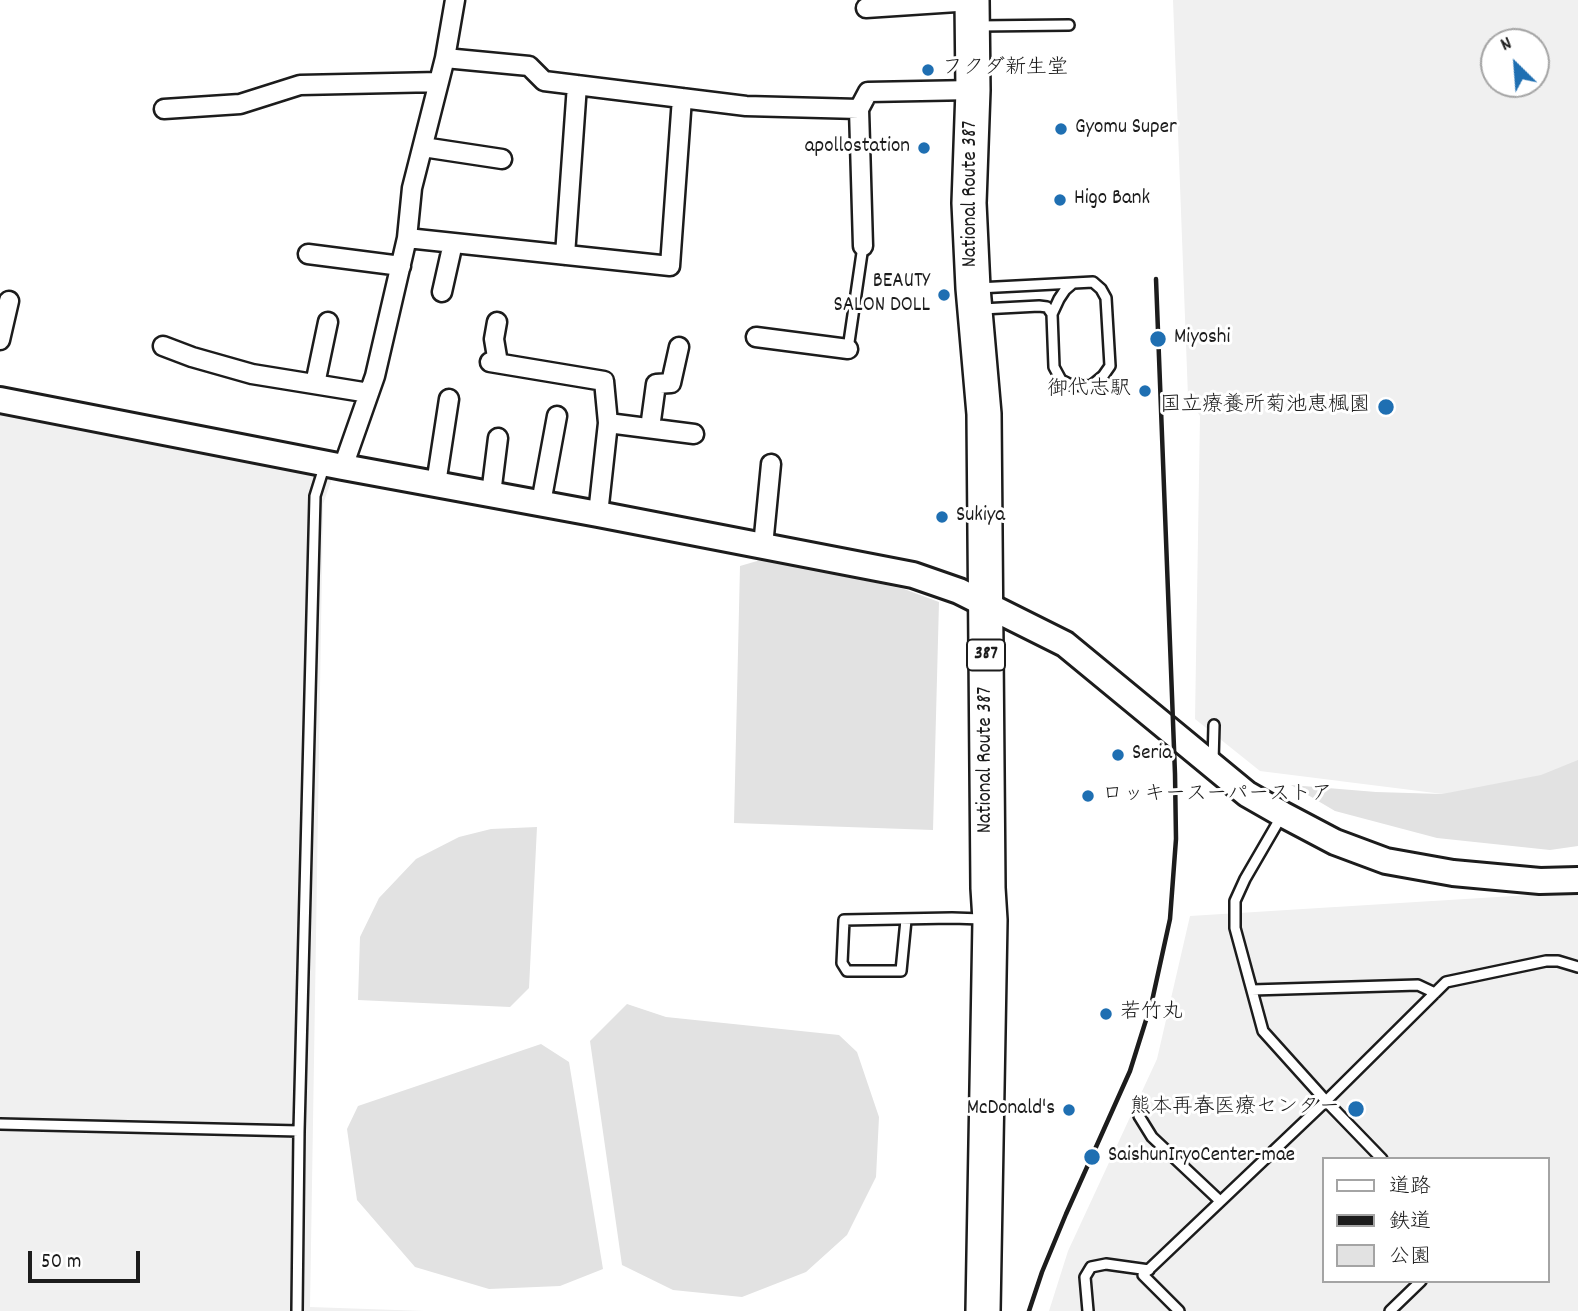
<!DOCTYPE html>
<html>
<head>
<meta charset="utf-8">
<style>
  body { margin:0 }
  #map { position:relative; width:1578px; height:1311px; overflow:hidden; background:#fff; font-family:Dekko,"Klee One",sans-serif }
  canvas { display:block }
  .legend { position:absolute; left:1322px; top:1157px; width:228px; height:126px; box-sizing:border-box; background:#fff; border:2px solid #a4a4a4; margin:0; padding:9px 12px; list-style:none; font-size:21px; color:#1c1c1c }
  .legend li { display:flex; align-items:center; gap:14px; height:35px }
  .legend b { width:35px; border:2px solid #a4a4a4 }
  .north { position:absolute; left:1480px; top:28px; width:70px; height:70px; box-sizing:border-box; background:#fff; border:2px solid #a4a4a4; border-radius:50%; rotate:335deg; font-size:19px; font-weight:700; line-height:28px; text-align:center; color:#1c1c1c }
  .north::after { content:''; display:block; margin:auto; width:24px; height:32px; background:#1f6fb2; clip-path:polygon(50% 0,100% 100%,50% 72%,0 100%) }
  .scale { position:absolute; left:28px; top:1251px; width:112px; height:32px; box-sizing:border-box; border:4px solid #1c1c1c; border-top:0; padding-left:9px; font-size:21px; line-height:24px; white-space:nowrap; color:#1c1c1c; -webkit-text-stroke:5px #fff; paint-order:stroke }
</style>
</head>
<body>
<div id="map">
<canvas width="1578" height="1311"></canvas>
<ul class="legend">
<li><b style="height:9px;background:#fff"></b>道路</li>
<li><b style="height:9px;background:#1c1c1c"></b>鉄道</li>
<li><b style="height:19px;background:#e2e2e2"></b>公園</li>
</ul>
<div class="north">N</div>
<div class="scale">50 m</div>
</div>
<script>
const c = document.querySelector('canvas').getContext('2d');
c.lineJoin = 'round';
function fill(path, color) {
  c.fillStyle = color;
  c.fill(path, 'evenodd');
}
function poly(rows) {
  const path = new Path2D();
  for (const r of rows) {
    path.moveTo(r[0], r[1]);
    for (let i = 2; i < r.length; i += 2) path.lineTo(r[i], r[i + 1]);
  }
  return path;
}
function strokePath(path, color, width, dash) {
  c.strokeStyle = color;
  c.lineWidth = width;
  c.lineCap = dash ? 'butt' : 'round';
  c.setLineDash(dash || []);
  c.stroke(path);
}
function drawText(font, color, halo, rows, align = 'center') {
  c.font = font + ' Dekko,"Klee One",sans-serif';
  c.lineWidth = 6;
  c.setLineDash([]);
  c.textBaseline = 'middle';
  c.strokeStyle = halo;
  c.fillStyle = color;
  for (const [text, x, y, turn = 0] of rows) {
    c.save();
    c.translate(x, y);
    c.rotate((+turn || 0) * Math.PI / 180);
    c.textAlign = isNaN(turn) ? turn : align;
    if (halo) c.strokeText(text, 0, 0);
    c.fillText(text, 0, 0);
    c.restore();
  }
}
fill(poly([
  [1173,0,1578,0,1578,811,1260,771,1195,719,1200,416,1188,397],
  [1494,42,1536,42,1536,84,1494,84],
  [0,412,333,476,323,504,310,1307,425,1311,0,1311],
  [1578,892,1578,1311,1049,1311,1068,1251,1157,1059,1190,916],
  [1324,1159,1548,1159,1548,1281,1324,1281]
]), '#f0f0f0');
fill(poly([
  [764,559,904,589,939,602,933,830,734,823,740,566],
  [1578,760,1578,846,1550,850,1437,838,1335,811,1291,785,1376,792,1442,794,1541,775],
  [537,827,529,988,510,1007,358,1000,360,937,379,898,416,859,459,837,491,829],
  [627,1004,666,1017,839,1035,857,1052,879,1117,876,1177,847,1235,806,1272,742,1297,673,1290,622,1265,590,1041],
  [541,1044,569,1062,603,1269,560,1286,489,1289,415,1267,357,1200,347,1129,358,1106]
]), '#e2e2e2');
const lane = poly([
  [978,26,1069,25],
  [978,288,1093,282,1101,289,1106,298,1110,366,1103,376,1091,386,1071,385,1061,380,1054,367,1052,314,1047,307,1039,306,982,309],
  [1052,314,1059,299,1065,290,1072,284],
  [848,349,863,246],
  [1213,762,1214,725],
  [1281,817,1245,879,1235,901,1235,928,1263,1031,1326,1101,1382,1159],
  [906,920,901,971,847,971,842,963,844,920,952,918,982,919],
  [1252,990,1418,985,1435,993],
  [1139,1116,1152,1137,1220,1201],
  [0,1124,299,1131],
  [297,1311,299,1131,315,496,325,464],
  [1088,1311,1085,1277,1091,1267,1106,1264,1149,1270],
  [1179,1311,1143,1275,1326,1101,1446,982,1546,961,1558,961,1578,967],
  [1390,1311,1421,1281]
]);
const street = poly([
  [866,8,972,1],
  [445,58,529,66,544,81,746,106,859,109,868,92,973,90],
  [164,109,240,104,300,85,439,82],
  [859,109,863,246],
  [423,147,502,159],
  [407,238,670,266,682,98],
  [308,254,401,266],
  [565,255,577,85],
  [442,292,453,243],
  [497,322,494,339,498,363],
  [756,337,848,349],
  [0,340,9,301],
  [163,346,192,357,252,374,369,393],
  [490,362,604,381,608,423,598,514],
  [315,384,328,322],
  [608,423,694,434],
  [650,428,656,384,671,383,679,347],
  [343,467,375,376,407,238,412,188,445,58,455,0],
  [436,484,449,399],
  [491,494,498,438],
  [541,503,557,416],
  [763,546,771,464]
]);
const secondary = poly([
  [0,400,343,467,598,514,913,575,959,591,1065,644,1247,794,1282,814,1335,842,1386,861,1453,873,1540,881,1578,880]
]);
const highway = poly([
  [972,0,973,90,969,203,973,288,984,414,988,888,990,920,983,1311]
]);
strokePath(lane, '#1c1c1c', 14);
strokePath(street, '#1c1c1c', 23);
strokePath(secondary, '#1c1c1c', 30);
strokePath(highway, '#1c1c1c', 38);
strokePath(lane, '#fff', 9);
strokePath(street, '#fff', 18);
strokePath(secondary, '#fff', 24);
strokePath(highway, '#fff', 33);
strokePath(poly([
  [1029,1311,1042,1272,1066,1214,1130,1071,1152,1001,1170,919,1176,839,1175,774,1156,279]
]), '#1c1c1c', 4.5);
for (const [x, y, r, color] of [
  [928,70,7,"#1f6fb2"],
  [1061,129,7,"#1f6fb2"],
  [924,148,7,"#1f6fb2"],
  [1060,200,7,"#1f6fb2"],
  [944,295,7,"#1f6fb2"],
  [1158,339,9,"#1f6fb2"],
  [1145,391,7,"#1f6fb2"],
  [1386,407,9,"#1f6fb2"],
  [942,517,7,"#1f6fb2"],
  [1118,755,7,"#1f6fb2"],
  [1088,796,7,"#1f6fb2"],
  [1106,1014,7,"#1f6fb2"],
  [1356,1109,9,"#1f6fb2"],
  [1069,1110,7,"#1f6fb2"],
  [1092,1157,9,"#1f6fb2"]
]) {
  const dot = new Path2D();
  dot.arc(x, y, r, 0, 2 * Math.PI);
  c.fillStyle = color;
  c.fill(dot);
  strokePath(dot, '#fff', 2.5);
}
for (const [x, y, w] of [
  [986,655,38]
]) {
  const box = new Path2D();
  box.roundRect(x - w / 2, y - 15.5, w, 31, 5);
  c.fillStyle = '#fff';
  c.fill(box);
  strokePath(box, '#1c1c1c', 2);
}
drawText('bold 19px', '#1c1c1c', null, [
  ["387",986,655]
]);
drawText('21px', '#1c1c1c', '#fff', [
  ["フクダ新生堂",942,70],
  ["Gyomu Super",1075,129],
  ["apollostation",910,148,"right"],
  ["Higo Bank",1074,200],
  ["BEAUTY",930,283,"right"],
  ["SALON DOLL",930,307,"right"],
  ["Miyoshi",1174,339],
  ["御代志駅",1131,391,"right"],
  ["国立療養所菊池恵楓園",1370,407,"right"],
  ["Sukiya",956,517],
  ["Seria",1132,755],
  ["ロッキースーパーストア",1102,796],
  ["若竹丸",1120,1014],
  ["熊本再春医療センター",1340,1109,"right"],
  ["McDonald's",1055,1110,"right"],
  ["SaishunIryoCenter-mae",1108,1157]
], 'left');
drawText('21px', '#1c1c1c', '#fff', [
  ["National Route 387",972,194,-90],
  ["National Route 387",987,760,-90]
]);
</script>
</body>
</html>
